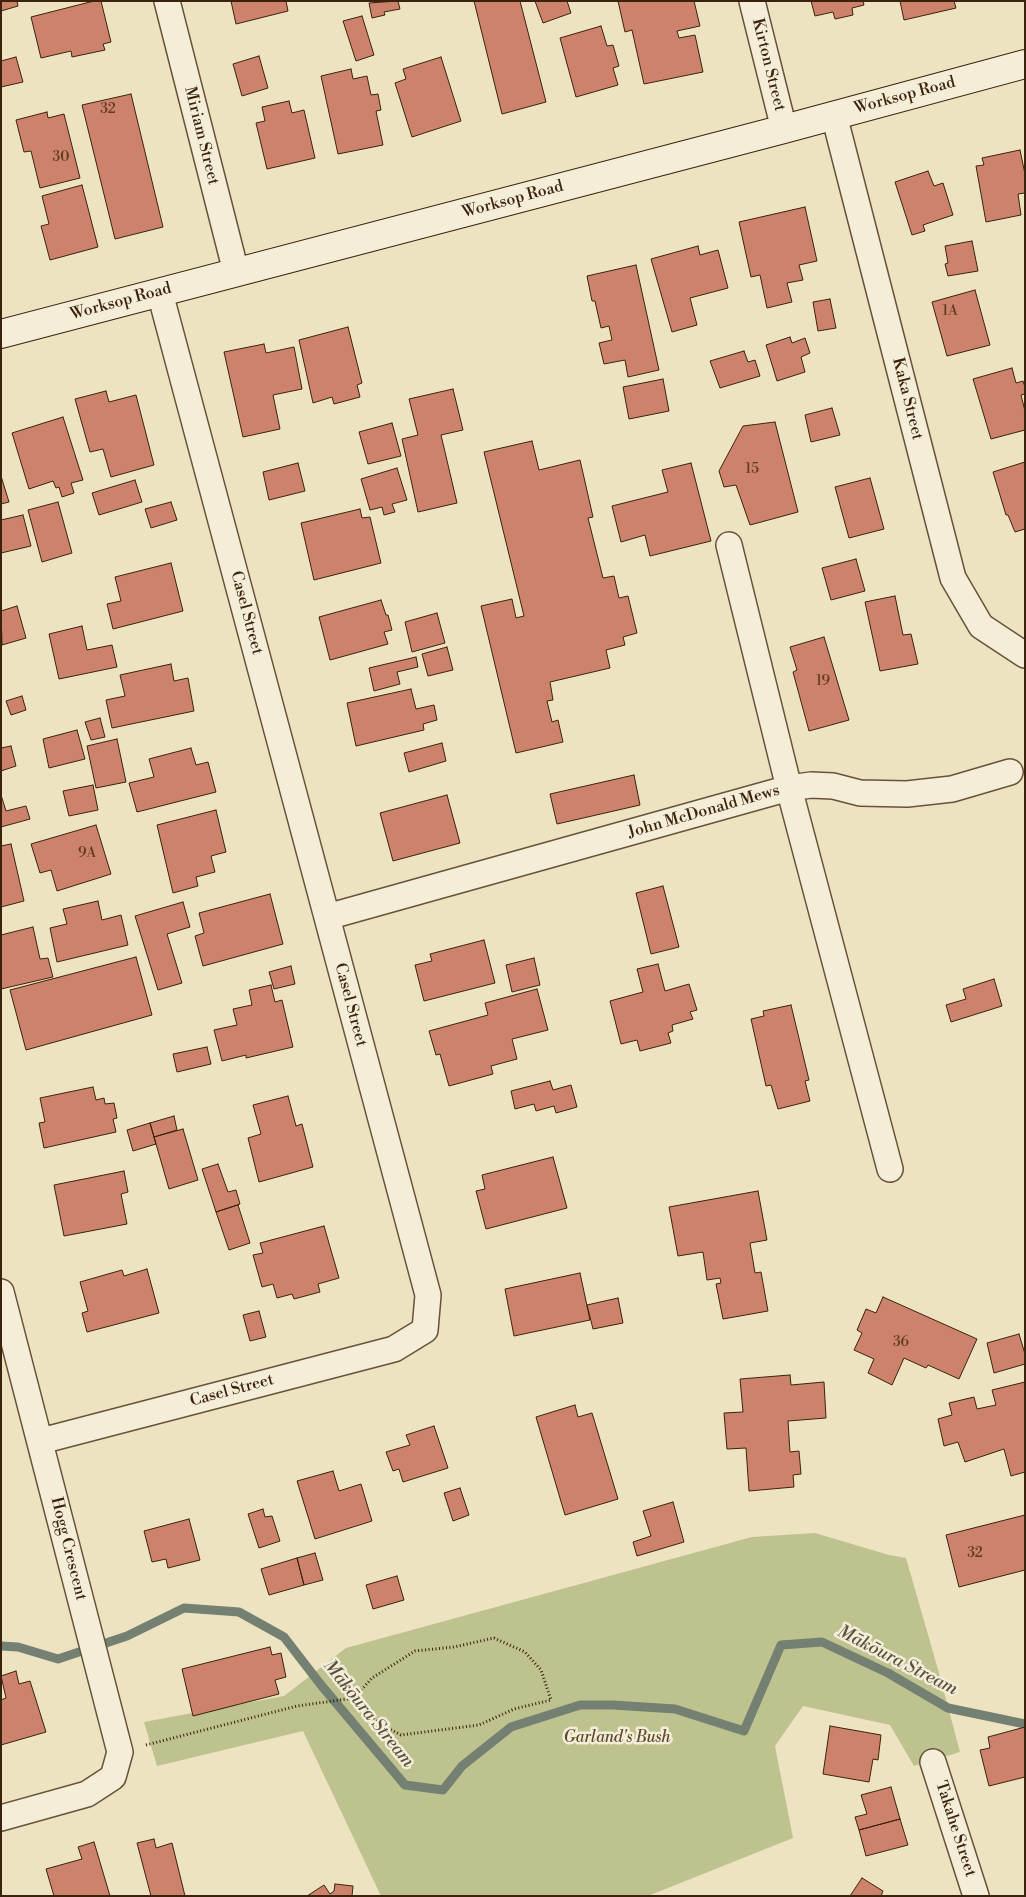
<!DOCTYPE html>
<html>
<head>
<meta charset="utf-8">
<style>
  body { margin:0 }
  #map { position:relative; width:1026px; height:1897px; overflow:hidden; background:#eee3c1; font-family:"Libre Bodoni",serif }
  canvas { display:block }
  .frame { position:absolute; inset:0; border:2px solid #3b220c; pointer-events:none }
</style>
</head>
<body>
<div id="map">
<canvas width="1026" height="1897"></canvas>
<div class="frame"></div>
</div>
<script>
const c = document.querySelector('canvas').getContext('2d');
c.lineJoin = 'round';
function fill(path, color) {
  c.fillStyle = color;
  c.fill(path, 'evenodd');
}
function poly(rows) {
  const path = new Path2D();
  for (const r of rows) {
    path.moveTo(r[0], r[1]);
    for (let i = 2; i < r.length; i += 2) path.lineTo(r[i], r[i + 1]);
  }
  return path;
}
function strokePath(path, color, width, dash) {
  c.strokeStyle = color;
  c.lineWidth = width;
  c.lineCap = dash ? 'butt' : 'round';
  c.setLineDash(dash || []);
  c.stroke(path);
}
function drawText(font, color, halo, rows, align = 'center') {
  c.font = font + ' "Libre Bodoni",serif';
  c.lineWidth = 5;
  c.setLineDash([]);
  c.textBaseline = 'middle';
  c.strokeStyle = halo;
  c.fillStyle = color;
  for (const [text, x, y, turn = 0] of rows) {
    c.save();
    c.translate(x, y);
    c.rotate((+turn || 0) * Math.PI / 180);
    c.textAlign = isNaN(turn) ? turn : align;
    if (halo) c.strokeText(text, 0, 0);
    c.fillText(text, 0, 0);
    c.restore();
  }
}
fill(poly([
  [815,1533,889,1555,906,1558,939,1673,960,1752,914,1766,890,1725,803,1706,775,1746,793,1838,648,1896,381,1896,303,1731,157,1766,144,1722,284,1696,346,1648,752,1537]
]), '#bec28f');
strokePath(poly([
  [1,1646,18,1647,58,1659,127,1636,184,1608,239,1612,284,1637,321,1685,405,1785,443,1790,462,1766,511,1727,580,1705,613,1705,675,1709,744,1731,781,1645,822,1642,888,1673,948,1708,1025,1724]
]), '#738072', 9);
const building = poly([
  [1,1,17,1,18,6,1,11,1,1],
  [94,1,101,1,111,42,103,44,105,50,72,57,71,51,41,58,31,17,94,1],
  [231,1,286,1,288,11,236,24,231,1],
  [398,1,400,9,384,12,385,15,372,18,369,3,398,1],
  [474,1,520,1,546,102,502,114,474,1],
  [535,1,567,1,571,13,543,23,535,1],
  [618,1,694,1,700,26,677,31,679,38,695,35,703,72,644,84,632,30,625,32,618,1],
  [811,1,863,1,864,5,852,8,853,15,835,19,833,12,815,16,811,1],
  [900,1,954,1,956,8,904,20,900,1],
  [362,16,374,55,356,61,343,21,362,16],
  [601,26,607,46,613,45,619,66,613,68,618,85,576,97,560,38,601,26],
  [259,56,268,88,242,96,233,64,259,56],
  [16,57,23,82,1,87,1,61,16,57],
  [441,57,461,121,412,137,395,83,406,79,403,69,441,57],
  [351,69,353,79,367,76,371,95,378,94,381,110,376,111,383,145,338,154,321,76,351,69],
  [131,94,163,227,115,239,82,105,131,94],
  [289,101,292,113,304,110,315,158,267,169,256,123,265,121,262,107,289,101],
  [47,112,48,118,64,114,80,178,40,188,31,151,24,152,16,120,47,112],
  [1020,150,1025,174,1025,193,1018,194,1021,215,986,222,976,166,984,165,982,158,1020,150],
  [928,171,934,186,943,183,953,215,923,225,925,231,912,235,895,182,928,171],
  [82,185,98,247,50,260,41,226,49,224,42,196,82,185],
  [805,207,817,261,799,265,803,280,787,283,792,302,767,308,760,275,751,277,739,222,805,207],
  [972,241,978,271,948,276,945,264,948,263,945,246,972,241],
  [698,246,700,255,718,250,728,288,690,298,697,325,672,332,651,259,698,246],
  [636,265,659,370,628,377,625,360,604,364,599,343,612,340,609,326,601,328,595,301,592,301,587,276,636,265],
  [975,290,990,345,947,356,932,302,975,290],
  [830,299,836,328,818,331,813,302,830,299],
  [348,327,362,383,357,385,360,397,334,404,332,397,313,403,299,340,348,327],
  [790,337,792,343,805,338,810,353,801,357,805,372,777,381,766,345,790,337],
  [264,344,266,353,294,347,302,389,273,395,280,429,243,437,224,352,264,344],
  [744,351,748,362,755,360,760,376,720,388,710,361,744,351],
  [1012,368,1016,383,1023,381,1025,387,1025,394,1021,395,1025,411,1025,430,991,439,973,379,1012,368],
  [663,379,669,411,629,419,623,387,663,379],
  [453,389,463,430,441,435,457,503,418,512,402,439,418,435,409,399,453,389],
  [106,391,109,402,136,395,154,465,111,477,103,449,90,452,75,399,106,391],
  [832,408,840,435,811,442,805,415,832,408],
  [63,417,83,480,71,483,74,493,62,497,59,487,56,488,53,481,29,489,12,433,63,417],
  [775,422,798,512,750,525,736,485,724,487,719,471,743,426,775,422],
  [392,423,401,456,368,464,359,432,392,423],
  [532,441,539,470,580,460,593,517,588,518,603,578,614,576,619,598,628,596,637,633,623,637,625,645,606,650,610,668,550,682,553,700,547,701,552,722,558,720,563,742,516,753,481,606,512,599,516,618,524,616,484,452,532,441],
  [1025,462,1025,529,1015,532,1008,515,1006,515,993,472,1025,462],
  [298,463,305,491,269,500,263,472,298,463],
  [691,463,711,541,650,556,645,535,621,542,612,506,668,492,662,470,691,463],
  [397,468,407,500,392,504,395,512,384,515,382,507,370,510,361,479,397,468],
  [1,476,9,502,1,504,1,476],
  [870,478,884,529,849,538,835,487,870,478],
  [135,480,142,502,99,515,92,493,135,480],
  [58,502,72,553,42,562,28,510,58,502],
  [171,502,177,520,151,528,145,509,171,502],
  [360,509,362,518,370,517,381,563,314,580,301,523,360,509],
  [23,515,31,546,1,553,1,520,23,515],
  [856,559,865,591,831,600,822,568,856,559],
  [171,563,183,611,113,629,107,604,121,601,115,577,171,563],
  [895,596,903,635,911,634,918,664,880,671,865,602,895,596],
  [381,600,386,615,388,615,392,630,384,632,388,644,330,660,319,617,381,600],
  [17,606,26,638,2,645,1,611,17,606],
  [437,613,445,643,412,652,405,622,437,613],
  [82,626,87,650,112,645,117,667,59,679,49,634,82,626],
  [824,637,849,720,809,731,793,672,797,670,790,647,824,637],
  [447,647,453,670,428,676,422,654,447,647],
  [416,657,418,667,397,672,400,684,374,691,369,668,416,657],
  [171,664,174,681,188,678,194,711,112,728,106,700,125,696,120,675,171,664],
  [411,689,416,709,434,705,437,720,423,724,424,730,356,746,347,703,411,689],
  [22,696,26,710,11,715,6,701,22,696],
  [100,718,105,737,91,740,85,722,100,718],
  [77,730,85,759,49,768,43,739,77,730],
  [117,739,126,782,96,788,87,746,117,739],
  [442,743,446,761,409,772,404,753,442,743],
  [11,746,16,766,1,771,1,748,11,746],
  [191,748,196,765,208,762,216,792,137,812,129,783,154,777,149,759,191,748],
  [634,775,640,805,557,824,550,794,634,775],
  [93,785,98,810,69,816,63,791,93,785],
  [1,795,6,811,26,806,30,819,1,827,1,795],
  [447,795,460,843,393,861,380,813,447,795],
  [216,810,226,852,211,856,215,872,196,877,198,886,173,893,157,825,216,810],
  [96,825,111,874,57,891,51,870,40,873,31,844,96,825],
  [11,844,24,901,1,907,1,846,11,844],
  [663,886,679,947,651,954,636,893,663,886],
  [270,894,283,944,203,966,195,936,204,933,199,913,270,894],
  [98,901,102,920,121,915,128,945,57,962,50,928,67,924,63,909,98,901],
  [183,902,190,927,167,934,182,983,158,990,135,916,183,902],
  [33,927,40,959,48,958,53,977,1,989,1,935,33,927],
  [484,940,495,983,424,1001,415,965,432,961,430,954,484,940],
  [136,957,152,1015,26,1050,10,990,136,957],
  [534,958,540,985,512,992,506,965,534,958],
  [658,964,665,991,689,984,697,1010,690,1012,693,1019,672,1025,673,1031,668,1033,671,1043,640,1051,637,1040,621,1044,610,1001,643,992,637,969,658,964],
  [291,966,295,984,274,989,269,972,291,966],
  [994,979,1002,1006,951,1022,946,1005,966,999,963,989,994,979],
  [271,985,275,1002,282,1000,293,1047,246,1058,246,1055,222,1061,214,1030,237,1025,233,1009,252,1005,249,990,271,985],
  [537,989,548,1030,512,1039,517,1059,491,1066,493,1074,449,1086,440,1054,436,1055,429,1031,488,1015,485,1003,537,989],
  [791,1005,809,1080,805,1081,810,1101,778,1109,771,1085,766,1086,751,1019,764,1016,763,1011,791,1005],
  [207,1047,211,1064,177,1072,173,1054,207,1047],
  [550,1081,553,1090,571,1085,577,1107,556,1113,554,1106,536,1111,534,1104,515,1109,511,1091,550,1081],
  [93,1087,96,1100,104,1098,105,1104,114,1103,117,1118,113,1119,116,1132,44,1148,39,1123,45,1122,40,1098,93,1087],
  [288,1096,296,1126,302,1124,313,1167,259,1182,248,1138,261,1134,253,1105,288,1096],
  [174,1116,177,1130,154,1137,150,1123,174,1116],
  [150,1123,156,1144,133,1151,127,1130,150,1123],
  [183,1129,198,1180,169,1189,154,1137,183,1129],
  [553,1157,567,1208,486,1229,476,1191,485,1189,482,1175,553,1157],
  [218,1164,228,1192,236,1190,240,1204,216,1212,202,1169,218,1164],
  [124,1171,128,1192,121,1194,127,1224,64,1236,54,1185,124,1171],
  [758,1191,767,1240,750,1243,755,1273,761,1272,768,1311,723,1319,716,1284,721,1283,720,1278,707,1280,703,1252,678,1256,669,1207,758,1191],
  [238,1205,250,1243,229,1250,216,1212,238,1205],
  [324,1226,339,1278,318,1284,320,1292,294,1299,292,1294,277,1298,273,1284,262,1287,253,1255,263,1253,260,1243,324,1226],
  [147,1269,159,1313,87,1332,82,1313,88,1311,80,1282,122,1270,124,1276,147,1269],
  [580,1273,590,1320,514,1336,505,1289,580,1273],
  [883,1297,977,1339,959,1379,928,1365,926,1368,904,1358,892,1385,868,1373,874,1359,854,1350,862,1333,857,1330,866,1309,876,1313,883,1297],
  [618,1298,623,1323,593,1329,587,1305,618,1298],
  [259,1311,266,1337,250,1341,243,1315,259,1311],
  [1019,1334,1025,1354,1025,1364,994,1373,987,1343,1019,1334],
  [790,1375,791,1385,824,1382,826,1418,788,1421,790,1452,799,1451,801,1474,793,1475,794,1487,749,1491,746,1448,727,1449,724,1413,743,1412,740,1379,790,1375],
  [1025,1382,1025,1472,1011,1476,1004,1449,965,1462,958,1442,944,1446,938,1419,952,1415,949,1403,974,1397,977,1409,996,1405,992,1390,1025,1382],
  [575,1405,578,1417,592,1413,618,1499,565,1515,536,1417,575,1405],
  [434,1426,448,1468,403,1482,399,1469,393,1471,386,1452,410,1445,406,1435,434,1426],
  [333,1471,339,1491,361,1484,372,1521,315,1539,297,1481,333,1471],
  [460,1488,469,1515,453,1521,444,1493,460,1488],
  [673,1502,684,1542,637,1556,633,1542,651,1536,643,1511,673,1502],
  [263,1509,265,1517,272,1516,280,1541,259,1548,248,1514,263,1509],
  [1025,1515,1025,1570,959,1587,946,1535,1025,1515],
  [189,1519,200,1560,168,1568,166,1559,152,1562,144,1531,189,1519],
  [315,1553,323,1580,304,1585,297,1558,315,1553],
  [297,1558,304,1585,269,1595,261,1569,297,1558],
  [397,1576,404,1600,373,1609,366,1585,397,1576],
  [270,1647,272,1655,281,1653,286,1677,275,1680,279,1694,193,1716,182,1669,270,1647],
  [16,1671,19,1684,30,1681,46,1732,1,1745,1,1700,6,1698,1,1676,16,1671],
  [830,1726,881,1735,878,1760,873,1759,869,1782,823,1774,830,1726],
  [1025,1727,1025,1777,989,1786,980,1750,990,1748,988,1737,1025,1727],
  [891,1787,900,1819,859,1830,855,1817,867,1814,861,1795,891,1787],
  [900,1819,908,1845,866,1856,859,1830,900,1819],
  [154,1839,156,1848,172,1843,185,1896,151,1896,137,1843,154,1839],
  [94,1842,110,1896,54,1896,46,1869,82,1859,78,1847,94,1842],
  [862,1878,883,1891,881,1896,850,1896,862,1878],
  [335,1884,353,1886,352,1896,307,1896,324,1885,330,1894,334,1891,335,1884]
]);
fill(building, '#cd826b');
strokePath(building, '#3b220c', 1);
const street = poly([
  [167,1,236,272],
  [752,1,784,129],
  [834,115,953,578,981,626,1025,655],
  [729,545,789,788,811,785,833,786,860,793,907,794,952,789,1010,772],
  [327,917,789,788,890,1169],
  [1,1292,120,1752,113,1777,87,1794,1,1818],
  [41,1441,394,1349,425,1330,428,1295,160,293],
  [933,1762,976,1896]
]);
const secondary = poly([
  [1,334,784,129,1025,64]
]);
strokePath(street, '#685239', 28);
strokePath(secondary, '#3b220c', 30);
strokePath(poly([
  [146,1745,297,1706,354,1698,380,1724,401,1735,479,1725,514,1709,551,1700,541,1670,525,1652,494,1638,454,1647,415,1651,372,1678,354,1698]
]), '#3b220c', 3, [1, 2.5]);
strokePath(street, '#f4edd7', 25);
strokePath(secondary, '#f4edd7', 28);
drawText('14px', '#603a24', null, [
  ["32",108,110],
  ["30",61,158],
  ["1A",950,312],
  ["15",752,470],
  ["19",823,682],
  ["9A",87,854],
  ["36",901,1343],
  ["32",975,1554]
]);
drawText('16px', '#3b220c', '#f4edd7', [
  ["Kirton Street",768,65,76],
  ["Worksop Road",905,96,-15],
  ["Miriam Street",201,136,76],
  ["Worksop Road",513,200,-15],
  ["Worksop Road",121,302,-15],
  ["Kaka Street",907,399,76],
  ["Casel Street",246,613,75],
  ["John McDonald Mews",704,812,-16],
  ["Casel Street",350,1005,75],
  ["Casel Street",232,1391,-15],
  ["Hogg Crescent",68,1549,76],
  ["Takahe Street",955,1829,72]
]);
drawText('italic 16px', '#5c4a2d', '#f4edd7', [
  ["Garland's Bush",617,1738]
]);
drawText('italic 18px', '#57513f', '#f4edd7', [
  ["Mākōura Stream",897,1661,27],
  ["Mākōura Stream",368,1714,51]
]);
</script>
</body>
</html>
